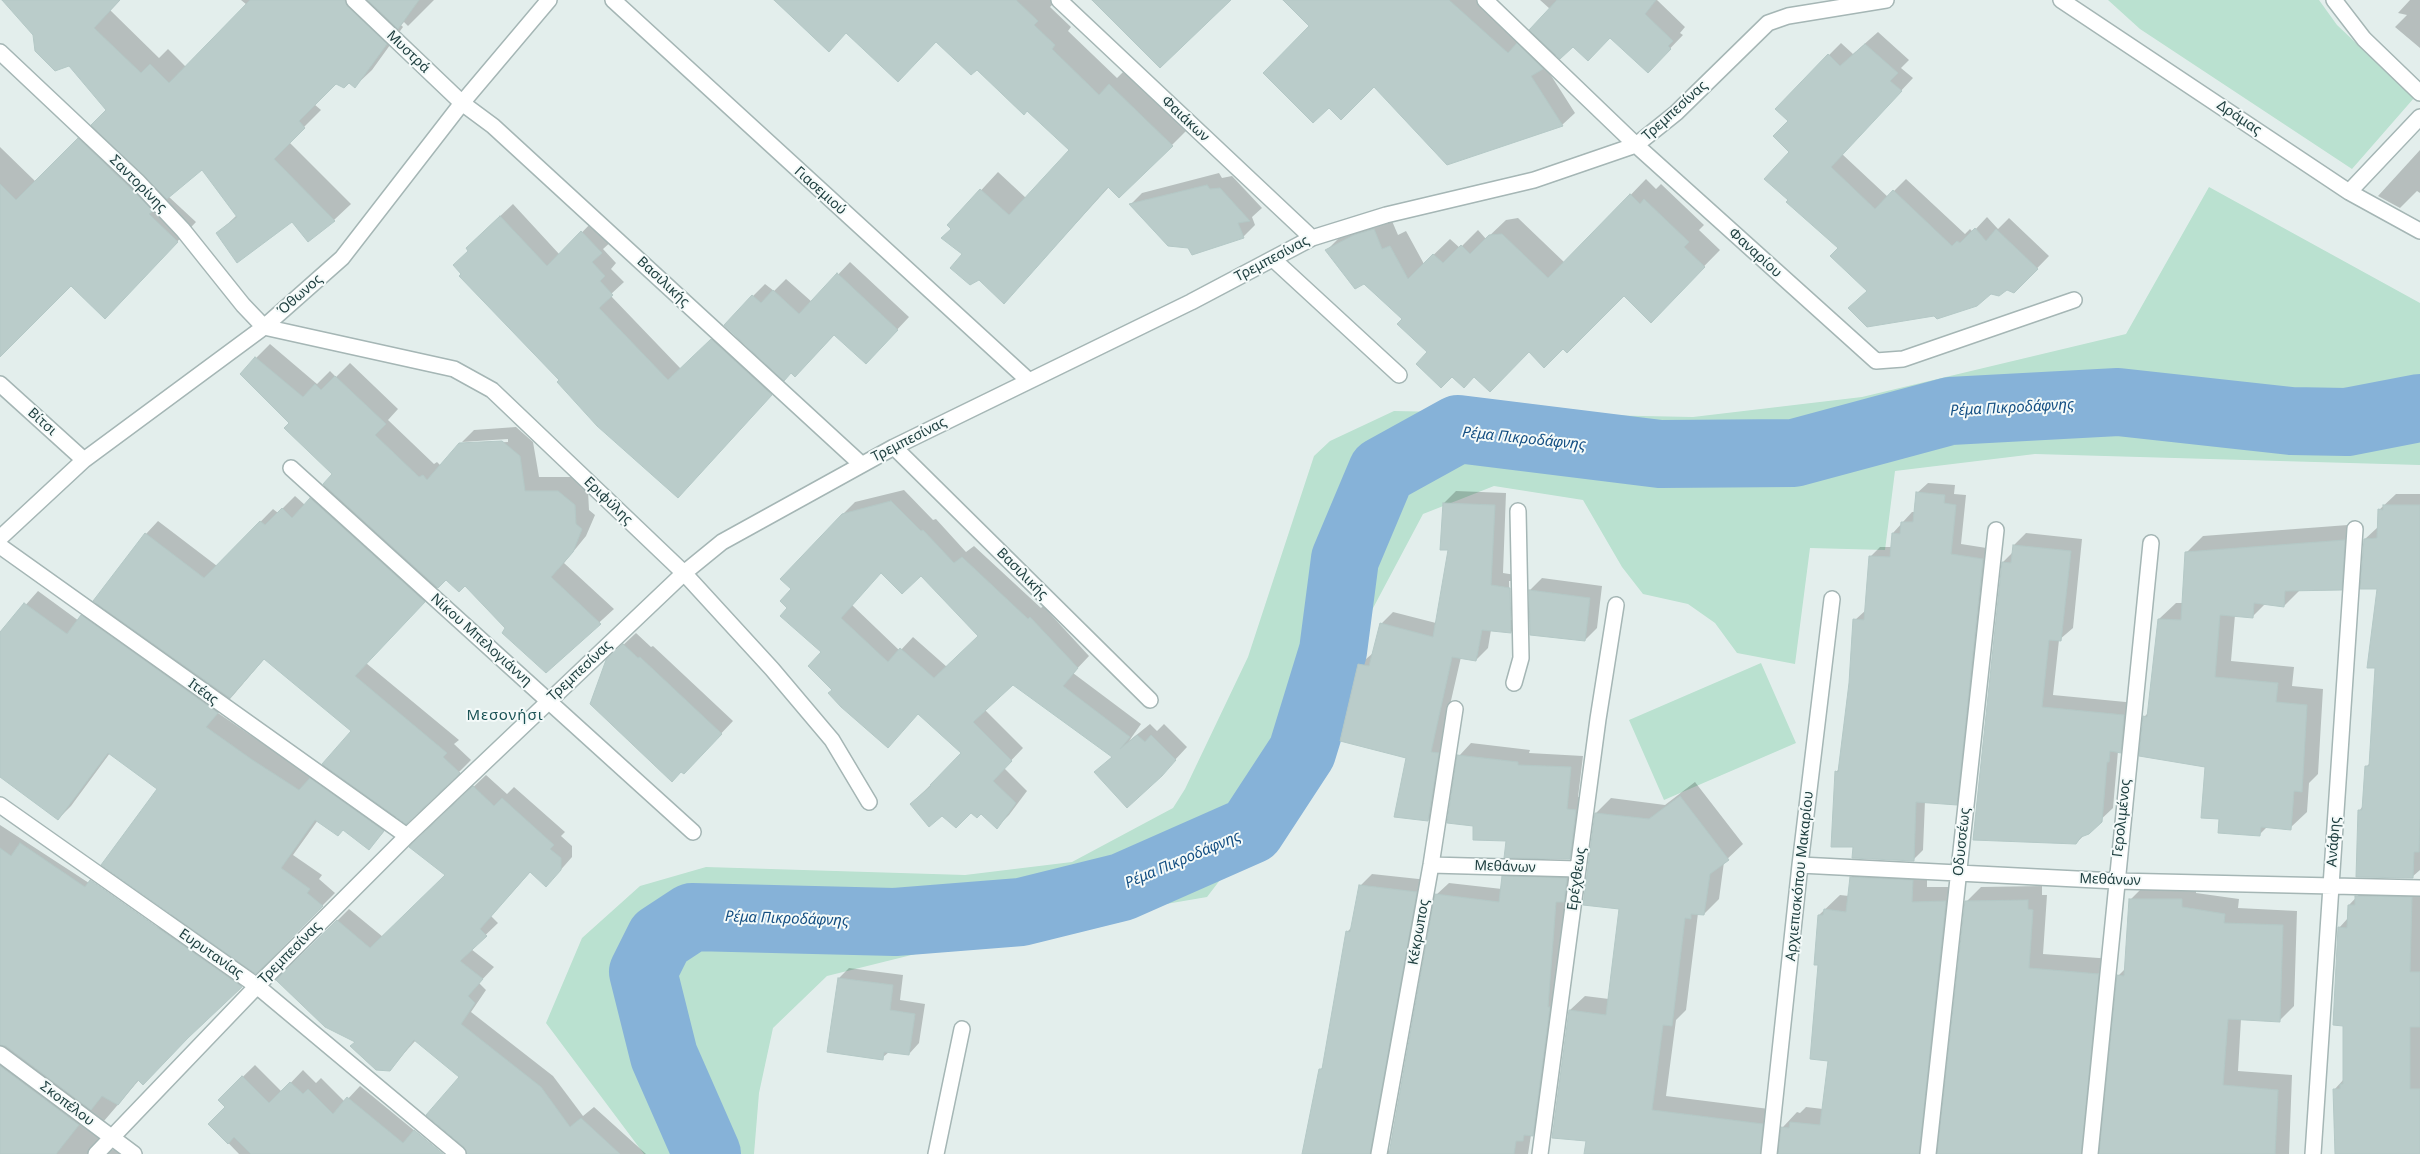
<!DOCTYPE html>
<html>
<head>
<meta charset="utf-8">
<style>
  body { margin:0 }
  canvas { display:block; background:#e3eeec }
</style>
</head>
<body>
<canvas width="2420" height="1154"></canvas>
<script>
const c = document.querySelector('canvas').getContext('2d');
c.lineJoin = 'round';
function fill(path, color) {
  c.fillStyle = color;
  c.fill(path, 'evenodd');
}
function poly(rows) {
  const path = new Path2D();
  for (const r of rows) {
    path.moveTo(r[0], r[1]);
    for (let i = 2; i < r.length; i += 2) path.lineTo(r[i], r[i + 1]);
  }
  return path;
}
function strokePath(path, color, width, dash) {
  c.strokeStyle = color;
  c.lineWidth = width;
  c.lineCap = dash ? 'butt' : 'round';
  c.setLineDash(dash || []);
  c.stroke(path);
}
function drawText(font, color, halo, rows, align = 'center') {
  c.font = font + ' "Noto Sans",sans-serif';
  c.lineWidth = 4;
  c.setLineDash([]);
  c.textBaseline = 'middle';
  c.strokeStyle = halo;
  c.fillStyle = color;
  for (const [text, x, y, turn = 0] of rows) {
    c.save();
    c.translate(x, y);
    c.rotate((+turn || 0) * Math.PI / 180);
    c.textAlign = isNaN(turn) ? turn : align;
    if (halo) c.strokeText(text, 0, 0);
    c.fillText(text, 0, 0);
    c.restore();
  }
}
fill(poly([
  [2108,0,2319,0,2337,25,2414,98,2352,169,2140,29],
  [2209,187,2420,303,2420,465,2035,454,1895,471,1885,550,1810,548,1795,664,1737,653,1715,623,1688,604,1643,594,1622,567,1583,500,1494,486,1423,514,1363,627,1309,764,1207,897,1008,931,827,976,773,1028,759,1093,754,1154,644,1154,546,1023,582,938,640,886,706,867,965,875,1072,862,1173,808,1185,789,1248,657,1314,456,1330,441,1394,411,1693,417,1862,397,2126,334],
  [1761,663,1796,743,1664,800,1629,720]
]), '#bae1d0');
fill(poly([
  [7,0,120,0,110,10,159,58,168,49,186,67,247,5,241,0,434,0,408,26,404,22,401,25,403,27,372,70,355,86,349,81,336,82,314,104,321,110,289,142,351,204,334,220,292,221,218,233,237,215,202,169,168,196,196,222,123,298,71,284,0,355,0,147,36,182,108,110,69,65,34,34],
  [797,0,1051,0,1054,3,1050,7,1071,27,1068,31,1117,78,1127,68,1189,128,1172,145,1109,187,1004,302,963,254,949,225,998,172,1026,198,1070,150,1027,109,977,68,937,41,847,32],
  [1285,0,1478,0,1521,41,1550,9,1540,0,1657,0,1685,27,1680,33,1683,35,1660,59,1610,36,1573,45,1557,54,1545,66,1575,113,1562,125,1374,86],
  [2410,0,2420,0,2420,48,2395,27,2407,15,2398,13],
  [1878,32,1909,60,1901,68,1913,78,1842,154,1888,197,1906,179,1965,234,1970,229,1973,232,1987,217,1998,229,2009,218,2049,256,2014,292,2007,288,1991,293,1935,315,1868,290,1839,248,1790,200,1790,121,1829,55,1841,43,1853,54],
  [2420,150,2420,193,2417,191,2400,208,2378,196],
  [1219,173,1222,178,1232,176,1262,208,1252,217,1255,225,1243,237,1188,246,1131,204,1142,193],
  [1646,179,1656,189,1661,184,1704,225,1699,230,1720,250,1666,305,1624,295,1563,347,1529,351,1474,376,1428,352,1404,319,1326,251,1342,235,1389,214,1398,235,1406,231,1424,264,1450,239,1460,248,1478,230,1486,239,1506,220,1518,218,1565,263],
  [513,204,560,255,594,220,613,240,603,249,616,263,611,269,624,282,610,295,681,369,724,328,783,382,690,484,561,380,470,250,479,236],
  [850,262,909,317,878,350,835,334,807,363,753,296,765,284,774,291,786,279,812,302],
  [270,344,317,384,330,371,336,377,350,363,398,409,388,420,434,464,437,462,441,466,460,444,508,442,508,439,462,442,474,430,516,427,533,442,539,477,572,477,588,491,589,510,595,515,586,536,564,563,614,609,546,671,465,584,446,578,366,663,459,740,454,744,471,760,459,772,397,816,369,849,344,829,318,820,293,855,322,875,319,879,335,893,256,972,139,1080,104,1121,106,1122,104,1125,107,1128,99,1138,103,1148,113,1150,123,1142,137,1154,0,1154,0,825,158,928,172,913,159,788,110,753,71,806,58,819,0,775,0,634,38,591,79,621,97,602,146,534,158,521,217,566,273,509,278,513,295,496,305,505,325,485,333,474,291,422,256,358],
  [265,658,353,731,312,777,218,713],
  [1928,483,1955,485,1954,494,1966,495,1961,544,1993,549,1966,793,1956,804,1925,801,1923,850,1913,860,1854,846,1836,772,1840,768,1851,683,1855,620,1866,610,1870,557,1880,547,1892,547,1893,533,1912,512,1915,512,1917,493],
  [904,490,933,520,936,519,966,552,974,546,1041,608,1043,606,1089,656,1073,673,1141,724,1129,741,1150,724,1157,731,1164,724,1187,747,1161,775,1096,772,1113,756,1013,683,985,710,1023,748,1004,768,1027,791,1009,815,997,827,981,812,942,814,911,804,963,753,918,713,833,690,823,652,789,607,793,589,843,514,855,502],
  [881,572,921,574,980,636,947,667,913,637,900,651,852,605],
  [1456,491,1506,493,1503,573,1522,576,1523,620,1511,632,1491,630,1488,648,1476,660,1461,657,1442,740,1450,741,1440,807,1428,820,1407,757,1359,665,1373,653,1381,624,1393,612,1436,623,1450,549,1444,503],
  [1509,581,1511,581,1512,620,1510,620],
  [2396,494,2420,494,2420,870,2412,877,2359,811,2363,806,2366,767,2371,762,2379,588,2365,539,2378,527,2379,510],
  [2361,524,2358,572,2341,588,2301,589,2284,606,2266,603,2252,617,2235,615,2231,661,2294,667,2292,686,2323,689,2318,774,2309,783,2307,812,2290,828,2268,826,2260,834,2221,818,2206,766,2144,717,2149,712,2159,619,2176,603,2184,603,2186,553,2203,536],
  [2026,533,2082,539,2073,628,2059,640,2053,695,2136,703,2132,739,2120,751,2118,751,2113,808,2076,843,2003,562,2013,552,2014,545],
  [1542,578,1602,586,1597,628,1585,640,1530,590],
  [636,633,651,647,653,646,733,721,696,760,620,648],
  [1471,743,1530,750,1529,753,1583,756,1578,797,1588,799,1582,846,1569,858,1507,840,1475,825,1459,756],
  [486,775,507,794,514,787,565,832,561,836,572,846,572,857,558,873,531,871,491,916,498,923,471,949,494,967,479,983,486,990,471,1012,553,1076,583,1116,594,1107,646,1154,480,1154,460,1076,416,1040,389,1070,357,1041,278,980,349,909,383,937,446,875,423,835],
  [1695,782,1743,844,1724,862,1719,899,1704,914,1698,913,1686,1010,1676,1020,1666,1096,1777,1110,1774,1138,1780,1148,1783,1127,1797,1112,1800,1113,1806,1107,1823,1109,1829,1060,1819,964,1819,915,1840,895,1849,896,1851,877,1866,863,1927,866,1927,887,1960,887,1933,1138,1937,1147,1939,1148,1966,902,1981,887,2042,886,2042,895,2047,895,2043,954,2113,959,2095,1138,2101,1148,2118,976,2126,968,2130,900,2145,885,2196,885,2196,893,2239,899,2238,908,2297,911,2294,1006,2279,1021,2241,1019,2238,1071,2292,1075,2289,1154,1585,1154,1587,1140,1570,1010,1585,996,1609,999,1621,908,1596,813,1611,798,1665,805],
  [1516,865,1579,866,1545,1123,1531,1135,1528,1154,1303,1154,1320,1070,1324,1066,1347,932,1352,927,1360,886,1372,874,1428,880,1385,1149,1390,1151,1436,895,1449,883,1502,889,1503,877],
  [2369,884,2420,885,2420,1154,2337,1154,2336,1128,2334,1128,2334,1090,2344,1079,2344,1025,2334,1024,2339,928,2348,918,2349,905],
  [849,968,903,975,900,1000,925,1004,919,1043,909,1054,889,1052,882,1058,839,978],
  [255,1065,282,1092,303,1070,316,1083,321,1078,345,1102,360,1086,427,1141,417,1154,239,1154,210,1124,227,1107,219,1100]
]), '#0003');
strokePath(poly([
  [707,1154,664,1056,643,972,660,938,692,917,895,922,1021,912,1122,887,1251,830,1302,752,1333,651,1345,559,1382,471,1458,429,1660,454,1794,453,1950,411,2118,402,2291,421,2347,422,2420,408]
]), '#86b2d8', 68);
const building = poly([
  [2,0,120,0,94,28,141,73,150,64,169,83,250,0,345,0,348,7,387,44,355,88,349,83,344,88,336,84,299,121,305,128,274,159,335,221,308,242,292,222,237,263,216,233,237,217,202,170,167,199,91,125,106,110,69,66,55,71,35,51,33,35,2,0],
  [368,0,419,0,398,29,368,0],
  [774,0,1016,0,1038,21,1034,25,1055,45,1052,49,1099,95,1109,84,1173,146,1119,198,1108,187,1004,304,979,280,970,285,950,268,962,254,941,238,951,229,947,225,980,189,1009,215,1069,150,1027,111,1024,115,977,70,971,75,936,42,898,82,846,33,829,52,774,0],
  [1092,0,1231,0,1160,68,1092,0],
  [1283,0,1449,0,1508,53,1517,43,1543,69,1531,76,1563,126,1447,165,1374,87,1341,120,1329,108,1313,123,1263,73,1309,26,1283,0],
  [1557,0,1656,0,1645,14,1673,41,1668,46,1671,49,1648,73,1610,38,1588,61,1573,47,1560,59,1529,30,1557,0],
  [1865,44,1898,73,1890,81,1902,91,1831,167,1875,209,1893,190,1952,246,1957,241,1960,243,1975,228,1986,241,1996,229,2038,269,2014,293,2007,290,1999,296,1991,294,1977,306,1937,319,1934,316,1867,327,1848,308,1867,291,1830,256,1838,248,1786,202,1788,200,1764,179,1789,152,1773,136,1788,121,1775,109,1828,54,1840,66,1865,44],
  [78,138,130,188,153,211,149,214,178,242,105,319,71,286,0,357,0,184,16,200,78,138],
  [1207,185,1210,189,1220,188,1250,221,1238,223,1244,238,1192,255,1188,248,1168,246,1129,204,1207,185],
  [1630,194,1640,204,1644,199,1689,242,1684,247,1705,267,1651,323,1624,296,1567,353,1563,349,1544,368,1529,352,1490,392,1474,377,1464,388,1452,377,1441,388,1416,364,1427,352,1397,324,1402,319,1364,284,1355,289,1325,250,1354,235,1374,229,1382,249,1390,246,1408,279,1433,254,1443,263,1461,245,1470,254,1489,235,1502,234,1548,278,1630,194],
  [500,216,547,266,581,231,602,253,592,262,605,276,600,281,613,295,599,308,668,380,711,339,772,395,678,498,597,426,557,382,559,380,459,276,461,274,453,265,468,251,466,248,500,216],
  [837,273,898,330,866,364,834,335,795,377,791,373,784,381,724,325,752,295,761,303,773,290,799,314,837,273],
  [255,357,303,397,315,384,321,390,335,376,386,424,375,435,419,477,423,475,427,480,459,443,502,441,520,456,525,491,558,491,575,505,576,524,582,529,573,552,551,577,601,624,546,673,502,633,505,628,465,586,459,592,446,580,438,588,323,484,332,474,284,428,289,423,240,374,255,357],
  [1916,492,1945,495,1944,503,1956,505,1951,554,1983,559,1957,805,1916,802,1914,861,1852,858,1853,847,1831,847,1835,771,1838,772,1849,683,1853,619,1864,620,1869,556,1890,557,1892,533,1900,534,1901,522,1913,522,1916,492],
  [310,498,425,602,355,676,447,753,443,757,460,773,406,824,322,764,351,731,264,659,230,698,93,601,145,533,204,578,260,521,265,525,282,508,292,518,310,498],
  [891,501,921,531,923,530,954,563,962,557,1028,619,1030,617,1078,668,1063,686,1130,737,1120,749,1137,735,1145,742,1151,735,1176,760,1162,776,1127,808,1094,772,1112,757,1013,685,973,722,1012,761,993,781,1016,803,997,829,981,814,977,818,971,813,956,828,942,816,929,827,910,804,931,786,930,785,961,753,918,714,888,748,841,707,828,693,832,690,808,666,821,652,780,616,787,608,780,601,791,589,780,579,842,514,891,501],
  [881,573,902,594,921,576,978,636,934,678,900,648,888,662,841,618,881,573],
  [1443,503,1495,505,1491,585,1510,588,1511,633,1482,630,1476,661,1452,657,1431,752,1439,753,1428,821,1394,817,1406,758,1340,741,1358,664,1369,666,1380,623,1433,637,1448,550,1440,550,1443,503],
  [2383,505,2420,505,2420,817,2419,852,2414,852,2413,878,2356,877,2358,810,2362,810,2365,766,2369,766,2375,668,2367,668,2377,589,2360,589,2364,539,2377,538,2378,509,2383,510,2383,505],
  [2345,540,2342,590,2285,591,2284,607,2254,603,2253,618,2220,615,2215,677,2278,683,2276,702,2307,705,2302,792,2294,791,2291,830,2261,827,2260,836,2218,833,2219,819,2201,818,2205,767,2139,756,2143,716,2147,717,2158,619,2181,620,2185,552,2345,540],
  [2013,545,2071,551,2061,641,2049,640,2042,707,2124,715,2121,753,2110,751,2109,762,2107,762,2102,822,2089,834,2081,837,2076,844,1973,840,2002,562,2011,563,2013,545],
  [1529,590,1590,598,1585,641,1530,635,1529,590],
  [24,603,67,634,81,615,218,713,206,727,251,759,299,790,310,778,384,831,369,850,343,830,338,836,315,820,281,868,310,889,307,893,323,906,256,974,101,865,157,789,108,753,58,820,0,777,0,632,24,603],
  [623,644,638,658,640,657,722,734,684,774,681,772,672,782,590,704,606,660,623,644],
  [1457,755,1518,762,1518,765,1571,767,1567,809,1576,810,1570,859,1504,858,1506,841,1473,840,1473,826,1447,823,1457,755],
  [473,786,494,806,502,798,554,845,550,849,561,858,561,870,546,887,530,872,480,929,487,936,460,961,483,979,468,996,475,1003,461,1024,541,1087,570,1127,581,1118,620,1154,467,1154,464,1147,426,1115,459,1077,414,1040,390,1071,376,1070,350,1046,355,1042,325,1027,276,980,337,920,370,948,445,875,409,847,473,786],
  [1680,796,1729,860,1710,874,1704,915,1691,914,1691,919,1685,918,1672,1026,1663,1025,1652,1110,1763,1124,1760,1154,1584,1154,1586,1141,1552,1138,1569,1010,1606,1015,1619,909,1583,905,1595,813,1649,819,1680,796],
  [20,843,85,887,90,880,242,987,188,1038,143,1085,138,1080,118,1105,102,1096,91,1110,6,1046,0,1045,0,848,11,856,20,843],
  [1502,876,1567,878,1564,902,1556,902,1548,1007,1550,1007,1533,1136,1524,1135,1523,1141,1516,1141,1514,1154,1389,1154,1435,894,1499,902,1502,876],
  [1850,877,1913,880,1912,902,1946,901,1919,1154,1778,1154,1781,1127,1789,1128,1790,1122,1820,1125,1828,1061,1810,1059,1818,965,1814,965,1818,915,1823,915,1824,909,1846,912,1850,877],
  [1359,885,1417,892,1370,1154,1302,1154,1319,1069,1322,1069,1346,931,1350,932,1359,885],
  [2355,896,2412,897,2410,972,2420,972,2420,1027,2410,1027,2410,1089,2420,1089,2420,1154,2335,1154,2333,1089,2340,1089,2340,1084,2343,1084,2343,1026,2333,1025,2338,927,2347,928,2348,905,2355,905,2355,896],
  [2129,899,2182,899,2182,907,2225,914,2224,923,2283,925,2280,1022,2228,1019,2223,1085,2278,1090,2275,1154,2099,1154,2117,975,2124,976,2129,899],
  [2028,900,2028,909,2033,910,2029,968,2099,974,2081,1154,1937,1154,1965,901,2028,900],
  [838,978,893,985,890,1010,915,1014,909,1055,884,1052,883,1060,827,1052,838,978],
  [0,1066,79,1125,56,1154,0,1154,0,1066],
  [242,1076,269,1103,290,1082,303,1094,308,1089,333,1114,347,1097,403,1143,414,1130,443,1154,251,1154,234,1137,228,1144,208,1124,225,1107,218,1100,242,1076]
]);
fill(building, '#baccca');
strokePath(building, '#b4c8c6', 1);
const minor = poly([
  [354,0,462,103,493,126,861,464],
  [613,0,1028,380],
  [1059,0,1312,238],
  [1485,0,1636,145,1876,361,1903,359,2074,300],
  [2061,0,2349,192,2420,231],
  [2334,0,2364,39,2420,93],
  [0,52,137,181,183,230,243,305,264,327,454,369,492,390,684,573,772,669,832,740,869,802],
  [2349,192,2420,117],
  [1273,259,1399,375],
  [0,384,84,460],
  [894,447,1150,700],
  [291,468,693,832],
  [0,538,84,460,264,327,342,258,462,103,549,0],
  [0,546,407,836],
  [1514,683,1521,658,1518,511],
  [0,805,257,986,458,1154],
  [1431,865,1578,869],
  [1800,865,2116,881,2420,888],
  [0,1054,134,1154],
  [96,1154,257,986,407,836,684,573,722,542,894,447,1191,302,1312,238,1386,215,1534,180,1636,145,1676,113,1768,23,1788,16,1886,0],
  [936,1154,962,1029],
  [1379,1154,1431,865,1455,709],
  [1540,1154,1598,719,1616,605],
  [1769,1154,1800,865,1832,599],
  [1928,1154,1996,530],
  [2090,1154,2151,543],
  [2313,1154,2355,529]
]);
strokePath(minor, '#a5b6b5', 18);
strokePath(minor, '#fff', 15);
drawText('14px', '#204041', '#f4faf9', [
  ["Μυστρά",408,52,44],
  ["Τρεμπεσίνας",1675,111,-42],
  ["Δράμας",2239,118,34],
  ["Φαιάκων",1185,119,43],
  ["Σαντορίνης",138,184,45],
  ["Γιασεμιού",820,191,42],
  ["Φαναρίου",1755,253,42],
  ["Τρεμπεσίνας",1272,259,-28],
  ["Βασιλικής",663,282,43],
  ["Όθωνος",300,295,-41],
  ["Βίτσι",42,422,42],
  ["Τρεμπεσίνας",909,440,-27],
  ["Εριφύλης",608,501,44],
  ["Βασιλικής",1022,574,45],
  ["Νίκου Μπελογιάννη",481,640,42],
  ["Τρεμπεσίνας",580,671,-43],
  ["Ιτέας",203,692,36],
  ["Γερολιμένος",2122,818,-84],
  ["Οδυσσέως",1962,842,-84],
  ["Ανάφης",2334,842,-86],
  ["Μεθάνων",1505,867,2],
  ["Αρχιεπισκόπου Μακαρίου",1800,876,-84],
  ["Ερέχθεως",1577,879,-82],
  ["Μεθάνων",2110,880,2],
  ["Κέκρωπος",1419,932,-80],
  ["Τρεμπεσίνας",290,953,-45],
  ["Ευρυτανίας",211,954,35],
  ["Σκοπέλου",67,1104,37]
]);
drawText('italic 15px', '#144f83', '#f4faf9', [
  ["Ρέμα Πικροδάφνης",2012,408,-3],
  ["Ρέμα Πικροδάφνης",1524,439,6],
  ["Ρέμα Πικροδάφνης",1183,860,-23],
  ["Ρέμα Πικροδάφνης",787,919,2]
]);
c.letterSpacing = '1px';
drawText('15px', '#1a5255', '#f4faf9', [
  ["Μεσονήσι",505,716]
]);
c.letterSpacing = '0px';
</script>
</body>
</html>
